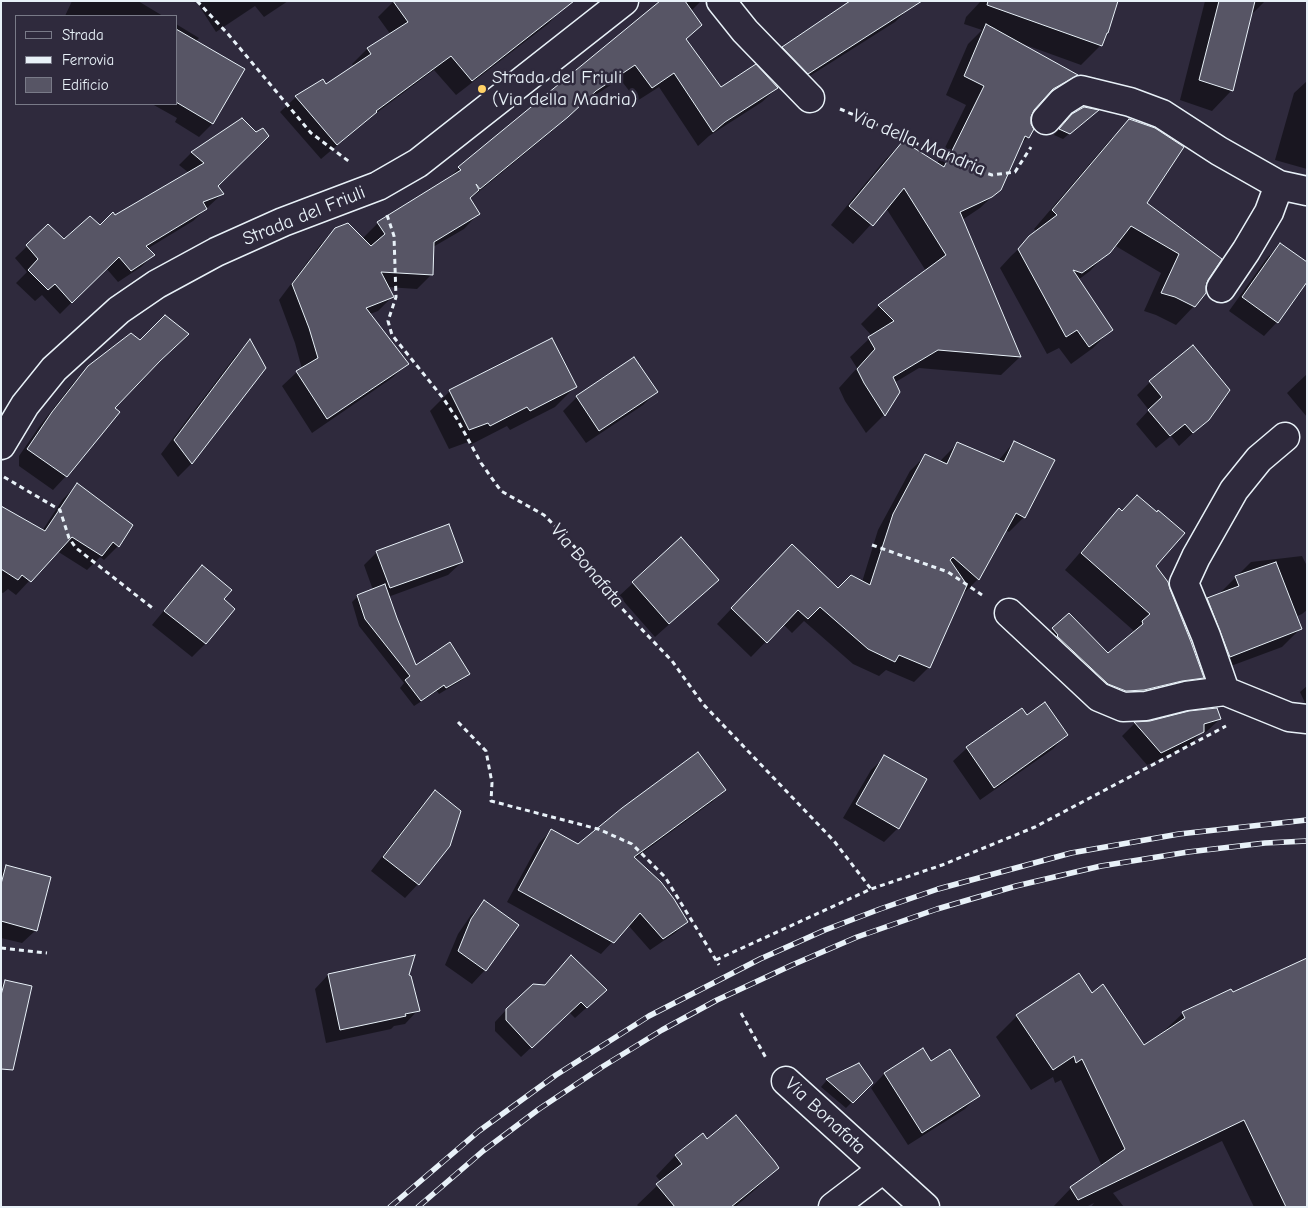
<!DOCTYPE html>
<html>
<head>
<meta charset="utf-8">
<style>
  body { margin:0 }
  #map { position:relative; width:1308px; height:1208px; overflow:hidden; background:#2f2a3d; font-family:"Comic Neue",sans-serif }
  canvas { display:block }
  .frame { position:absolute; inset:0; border:2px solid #e8f1f8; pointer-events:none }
  .legend { position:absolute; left:15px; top:15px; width:162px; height:90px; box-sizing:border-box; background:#2f2a3d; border:1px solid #797a88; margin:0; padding:6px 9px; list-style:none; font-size:15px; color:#e8f1f8 }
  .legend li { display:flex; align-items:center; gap:10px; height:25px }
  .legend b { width:25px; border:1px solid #797a88 }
</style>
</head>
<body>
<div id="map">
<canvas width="1308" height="1208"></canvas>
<div class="frame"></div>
<ul class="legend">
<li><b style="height:6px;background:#2f2a3d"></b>Strada</li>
<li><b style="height:6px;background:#e8f1f8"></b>Ferrovia</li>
<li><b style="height:14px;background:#575565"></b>Edificio</li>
</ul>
</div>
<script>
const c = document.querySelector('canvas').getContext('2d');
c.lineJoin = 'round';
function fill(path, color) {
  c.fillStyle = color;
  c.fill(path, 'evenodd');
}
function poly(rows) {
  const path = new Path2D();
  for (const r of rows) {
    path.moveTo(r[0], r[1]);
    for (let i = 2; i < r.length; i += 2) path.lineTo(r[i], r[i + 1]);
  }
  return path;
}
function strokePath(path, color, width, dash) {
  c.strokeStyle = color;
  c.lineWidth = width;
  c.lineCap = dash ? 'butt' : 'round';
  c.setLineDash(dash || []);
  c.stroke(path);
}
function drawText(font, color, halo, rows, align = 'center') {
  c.font = font + ' "Comic Neue",sans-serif';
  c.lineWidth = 5;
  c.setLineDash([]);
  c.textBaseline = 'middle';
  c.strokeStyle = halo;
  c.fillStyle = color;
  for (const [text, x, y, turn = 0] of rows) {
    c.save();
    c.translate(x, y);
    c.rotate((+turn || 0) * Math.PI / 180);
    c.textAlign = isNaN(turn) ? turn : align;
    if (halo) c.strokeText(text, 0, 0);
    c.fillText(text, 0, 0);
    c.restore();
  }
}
fill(poly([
  [72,1,138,1,163,16,65,16],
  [196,1,288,1,264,17,255,6,216,32],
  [394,1,563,8,548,24,456,95,434,70,367,120,321,159,280,112,296,97,323,81,325,85,354,67,352,64,367,49,391,35,378,17],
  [662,1,701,1,691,11,701,25,685,40,721,88,777,88,762,102,709,136,698,146,659,87,637,101,620,79,580,105,552,131,470,199,478,214,464,229,433,247,432,274,417,289,387,287,392,297,378,311,370,314,407,364,392,378,312,433,282,386,297,372,302,369,295,343,279,300,321,244,336,229,362,239,378,223,446,181,459,168],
  [981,1,1117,1,1101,45,1081,65,1023,44,1022,45,1076,75,1058,93,1036,106,1029,117,1028,137,1018,147,1000,189,980,208,962,220,1020,357,1001,375,919,368,894,383,899,391,884,415,866,433,845,401,839,388,857,368,850,357,872,336,861,324,879,306,926,271,886,208,853,244,831,225,884,161,903,142,937,164,966,105,946,95,968,44,982,30,964,24,966,17],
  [1205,1,1265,1,1251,15,1231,91,1212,111,1180,100],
  [908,9,895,22,794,86,770,61,783,48],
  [176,24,199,38,195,42,243,69,212,124,199,137,175,122,177,118,152,104,176,104],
  [1307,81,1307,169,1275,160,1294,93],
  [1096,111,1063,139,1054,135,1066,122],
  [242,120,216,186,222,194,193,221,147,249,153,255,141,267,118,282,106,268,60,314,42,295,35,301,16,283,27,272,15,258,48,226,64,241,100,226,189,173,179,165,191,153],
  [1129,121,1145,203,1207,279,1194,306,1176,325,1156,315,1144,311,1161,273,1114,245,1090,271,1078,280,1111,330,1093,348,1071,364,1059,348,1047,354,1000,268,1011,256,1037,232,1034,229,1111,139],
  [1280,245,1277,322,1264,336,1229,311,1267,258],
  [140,341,174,347,113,408,118,412,66,476,53,490,19,466,19,456,39,427,74,382,88,368],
  [250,341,265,367,191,464,178,477,161,454,237,354],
  [634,359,656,392,643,405,586,443,563,411,577,397],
  [1307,374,1307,417,1287,393],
  [1150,382,1208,419,1179,446,1171,436,1156,448,1136,424,1149,410,1137,395],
  [575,387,555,407,510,430,507,426,470,445,468,442,449,449,430,411,450,391],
  [1014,442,1024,517,1009,532,1005,530,978,579,963,594,962,593,929,667,914,682,886,670,879,676,853,664,804,621,792,633,783,624,751,657,717,624,777,560,838,590,862,582,878,530,910,471,925,456,940,463,942,459,957,444,998,461],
  [77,485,118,546,104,560,100,557,87,570,57,551,16,595,8,589,3,593,1,592,1,508,42,531,63,499],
  [1137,496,1154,566,1203,678,1186,695,1126,707,1036,646,1053,629,1108,655,1134,631,1065,570,1102,527,1119,510,1121,512],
  [681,539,704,593,655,637,619,596],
  [377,552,462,562,448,575,388,597,415,666,468,674,462,680,439,694,437,691,414,706,400,688,404,683,359,626,352,602,358,596,373,590,364,565],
  [1302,556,1307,566,1307,610,1302,614,1295,617,1300,629,1282,647,1212,673,1190,617,1208,599,1218,595,1251,562],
  [202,567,222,600,233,609,205,644,192,657,152,625,189,580],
  [1307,686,1307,707,1300,692],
  [1022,710,1026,717,1066,735,1053,749,980,800,953,761,967,748],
  [1220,719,1206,732,1200,734,1190,745,1147,765,1122,736,1135,723],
  [885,757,898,828,884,842,843,818,871,770],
  [724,790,712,802,634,859,687,922,675,933,650,950,628,925,601,954,507,902,539,843,551,831,579,845],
  [435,792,449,845,418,884,405,898,371,871,422,805],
  [7,867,36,930,22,943,1,938,1,872],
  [485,902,485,970,472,984,445,965,458,934,471,915],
  [413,956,407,976,418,1010,405,1024,394,1026,391,1029,326,1043,315,989,328,975],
  [571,957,595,1000,575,1018,569,1012,521,1057,495,1031,495,1022,506,1010,544,986],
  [5,982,1,1066,1,986],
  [1091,995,1144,1046,1161,1034,1183,1013,1307,1207,1254,1207,1222,1141,1113,1193,1124,1207,1091,1207,1094,1203,1086,1207,1053,1207,1071,1188,1102,1166,1061,1080,1055,1083,1053,1077,1031,1090,996,1037,1017,1016],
  [922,1050,931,1063,978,1095,965,1109,908,1145,871,1088,884,1074],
  [859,1064,871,1083,846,1108,821,1087,827,1080],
  [703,1135,707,1140,777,1168,757,1188,735,1207,639,1207,637,1205,661,1182,656,1176,675,1156]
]), '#0007');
const building = poly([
  [393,1,574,1,472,81,451,56,376,111,377,112,337,145,295,96,323,79,326,84,371,54,367,48,408,22,393,1],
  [660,1,685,1,702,25,686,39,721,87,756,64,778,88,725,122,713,132,674,73,652,88,635,65,596,91,568,117,480,189,476,184,479,190,470,198,480,214,434,242,433,275,381,272,394,297,366,308,409,364,327,419,296,371,318,358,309,328,292,284,335,228,348,223,371,246,385,234,377,222,461,170,458,167,660,1],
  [850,1,922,1,808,74,782,47,850,1],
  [988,1,1118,1,1108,33,1107,33,1102,46,987,5,988,1],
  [1219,1,1255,1,1233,91,1199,80,1219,1],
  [986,24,1078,75,1053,89,1034,110,1031,117,1031,124,1034,129,1029,138,1025,136,1001,190,992,197,960,212,1021,357,938,350,893,377,900,392,885,416,864,383,857,369,875,349,868,337,894,321,878,305,946,255,904,188,873,226,849,206,903,141,944,167,984,86,964,76,986,24],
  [176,29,245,69,213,124,176,102,176,29],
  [1084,107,1099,110,1070,134,1059,129,1072,114,1084,107],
  [242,118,256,132,263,128,269,136,218,186,224,194,203,202,207,209,146,246,155,255,131,271,119,257,72,303,55,284,48,290,28,270,38,259,26,245,48,224,64,239,90,216,100,225,113,212,115,215,204,163,191,152,242,118],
  [1129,119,1155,128,1184,147,1147,203,1222,259,1208,280,1206,286,1206,293,1195,307,1175,297,1161,293,1179,254,1131,226,1110,253,1082,273,1073,270,1113,330,1089,347,1077,330,1066,337,1018,249,1029,236,1057,215,1052,210,1129,119],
  [1280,243,1307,262,1307,282,1278,323,1242,297,1280,243],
  [165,315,189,334,160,361,115,408,120,412,67,477,27,449,52,412,88,366,131,333,140,340,165,315],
  [552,338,577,387,530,411,527,407,490,426,488,423,469,430,449,390,552,338],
  [250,339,266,368,192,464,174,440,250,339],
  [1193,345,1230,390,1209,420,1193,433,1185,424,1170,436,1148,410,1162,397,1149,381,1193,345],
  [634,357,658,392,599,431,576,396,634,357],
  [1014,441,1055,460,1025,518,1016,513,979,580,953,557,950,560,967,585,930,668,899,655,895,662,868,649,820,607,808,619,798,610,767,643,731,608,792,544,838,588,851,575,870,585,893,514,925,454,947,464,957,442,1004,462,1014,441],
  [77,483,133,525,119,547,113,542,102,556,72,537,31,582,22,575,18,580,1,569,1,506,45,531,77,483],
  [1137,495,1157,512,1158,510,1185,533,1156,566,1168,582,1170,589,1191,642,1204,678,1182,681,1144,690,1126,691,1108,684,1057,636,1058,635,1052,628,1069,613,1108,653,1143,624,1142,621,1150,614,1081,553,1119,508,1122,511,1137,495],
  [449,524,463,562,390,588,376,551,449,524],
  [681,537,719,580,669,624,632,582,681,537],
  [1276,562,1302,629,1230,657,1207,598,1239,586,1235,576,1276,562],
  [202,565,232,590,224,599,235,609,206,644,164,611,202,565],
  [385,584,397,618,416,665,450,642,470,674,446,688,444,685,421,701,405,680,410,676,365,619,357,595,385,584],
  [1045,702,1068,735,994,788,966,747,1022,708,1027,715,1045,702],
  [1217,708,1221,719,1204,724,1204,732,1161,753,1134,722,1150,721,1189,711,1217,708],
  [698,752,726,790,634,857,661,882,674,899,688,922,663,939,640,913,614,943,518,890,551,829,578,844,622,808,698,752],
  [884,755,927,779,899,829,856,804,884,755],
  [435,790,461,811,450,846,419,885,383,857,435,790],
  [6,865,51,877,37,931,1,921,1,884,6,865],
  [484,900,519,925,486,971,458,951,471,919,484,900],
  [415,955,409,975,411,976,420,1011,405,1014,406,1016,340,1030,328,974,415,955],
  [571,955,607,990,587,1008,581,1002,532,1048,506,1020,506,1009,533,984,545,985,571,955],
  [1307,958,1307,1207,1286,1207,1244,1120,1078,1200,1070,1187,1125,1149,1082,1059,1076,1063,1074,1056,1053,1070,1016,1015,1079,973,1092,993,1103,984,1144,1045,1185,1018,1182,1012,1231,989,1233,992,1307,958],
  [5,980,32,986,13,1070,1,1069,1,995,5,980],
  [923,1048,931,1061,950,1049,980,1096,922,1133,884,1073,923,1048],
  [859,1063,873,1083,853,1103,826,1079,859,1063],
  [736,1115,775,1162,779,1168,731,1207,675,1207,656,1184,682,1164,675,1155,703,1133,707,1139,736,1115]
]);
fill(building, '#575565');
strokePath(building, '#e8f1f8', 1);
const street = poly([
  [721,1,745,31,810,98],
  [1046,120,1062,102,1081,90,1130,102,1162,114,1219,151,1279,185,1307,191],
  [1221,288,1246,251,1269,212,1279,185],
  [1009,613,1099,697,1123,707,1146,706,1186,696,1225,691,1289,717,1307,719],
  [1225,691,1206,636,1184,583,1196,557,1234,490,1259,459,1285,437],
  [786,1081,925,1207],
  [833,1207,883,1169]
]);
const secondary = poly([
  [1,445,25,405,54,369,119,310,157,284,216,252,283,222,378,186,418,163,624,1]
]);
strokePath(street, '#e8f1f8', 31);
strokePath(secondary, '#e8f1f8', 31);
strokePath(poly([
  [197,1,228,34,311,133,351,163],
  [840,109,894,132,937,154,967,167,992,175,1015,172,1031,147],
  [387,215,394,236,396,297,388,321,392,335,443,398,457,419,481,463,501,491,544,515,564,535,587,561,611,597,672,661,703,704,834,841,871,889],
  [4,477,60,510,69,538,76,548,155,610],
  [872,545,948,572,982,595],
  [458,722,486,751,492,783,491,801,598,829,632,844,665,877,719,965],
  [1,948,47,953],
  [716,960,871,889,942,865,1035,827,1226,726],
  [741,1013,766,1058]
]), '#e8f1f8', 3, [5, 4]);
strokePath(street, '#2f2a3d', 28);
strokePath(secondary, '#2f2a3d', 28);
const rail = poly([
  [390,1207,479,1131,556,1075,649,1016,760,959,825,930,880,909,938,889,1071,853,1179,834,1307,820],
  [418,1207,483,1151,539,1109,602,1067,662,1030,717,1000,792,965,857,937,937,909,1016,886,1101,866,1188,852,1265,843,1307,841]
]);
strokePath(rail, '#e8f1f8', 5.5);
strokePath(rail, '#2f2a3d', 4, [11]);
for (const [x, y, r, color] of [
  [482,89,5,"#ffd166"]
]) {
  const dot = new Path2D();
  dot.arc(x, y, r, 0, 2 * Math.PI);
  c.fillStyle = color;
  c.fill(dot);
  strokePath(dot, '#2f2a3d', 2);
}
drawText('19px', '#e8f1f8', '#2f2a3d', [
  ["Strada del Friuli",492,78],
  ["(Via della Madria)",492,100]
], 'left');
drawText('19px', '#e8f1f8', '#2f2a3d', [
  ["Via della Mandria",919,143,23],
  ["Strada del Friuli",304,216,-22],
  ["Via Bonafata",587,566,50],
  ["Via Bonafata",825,1116,43]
]);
</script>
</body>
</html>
